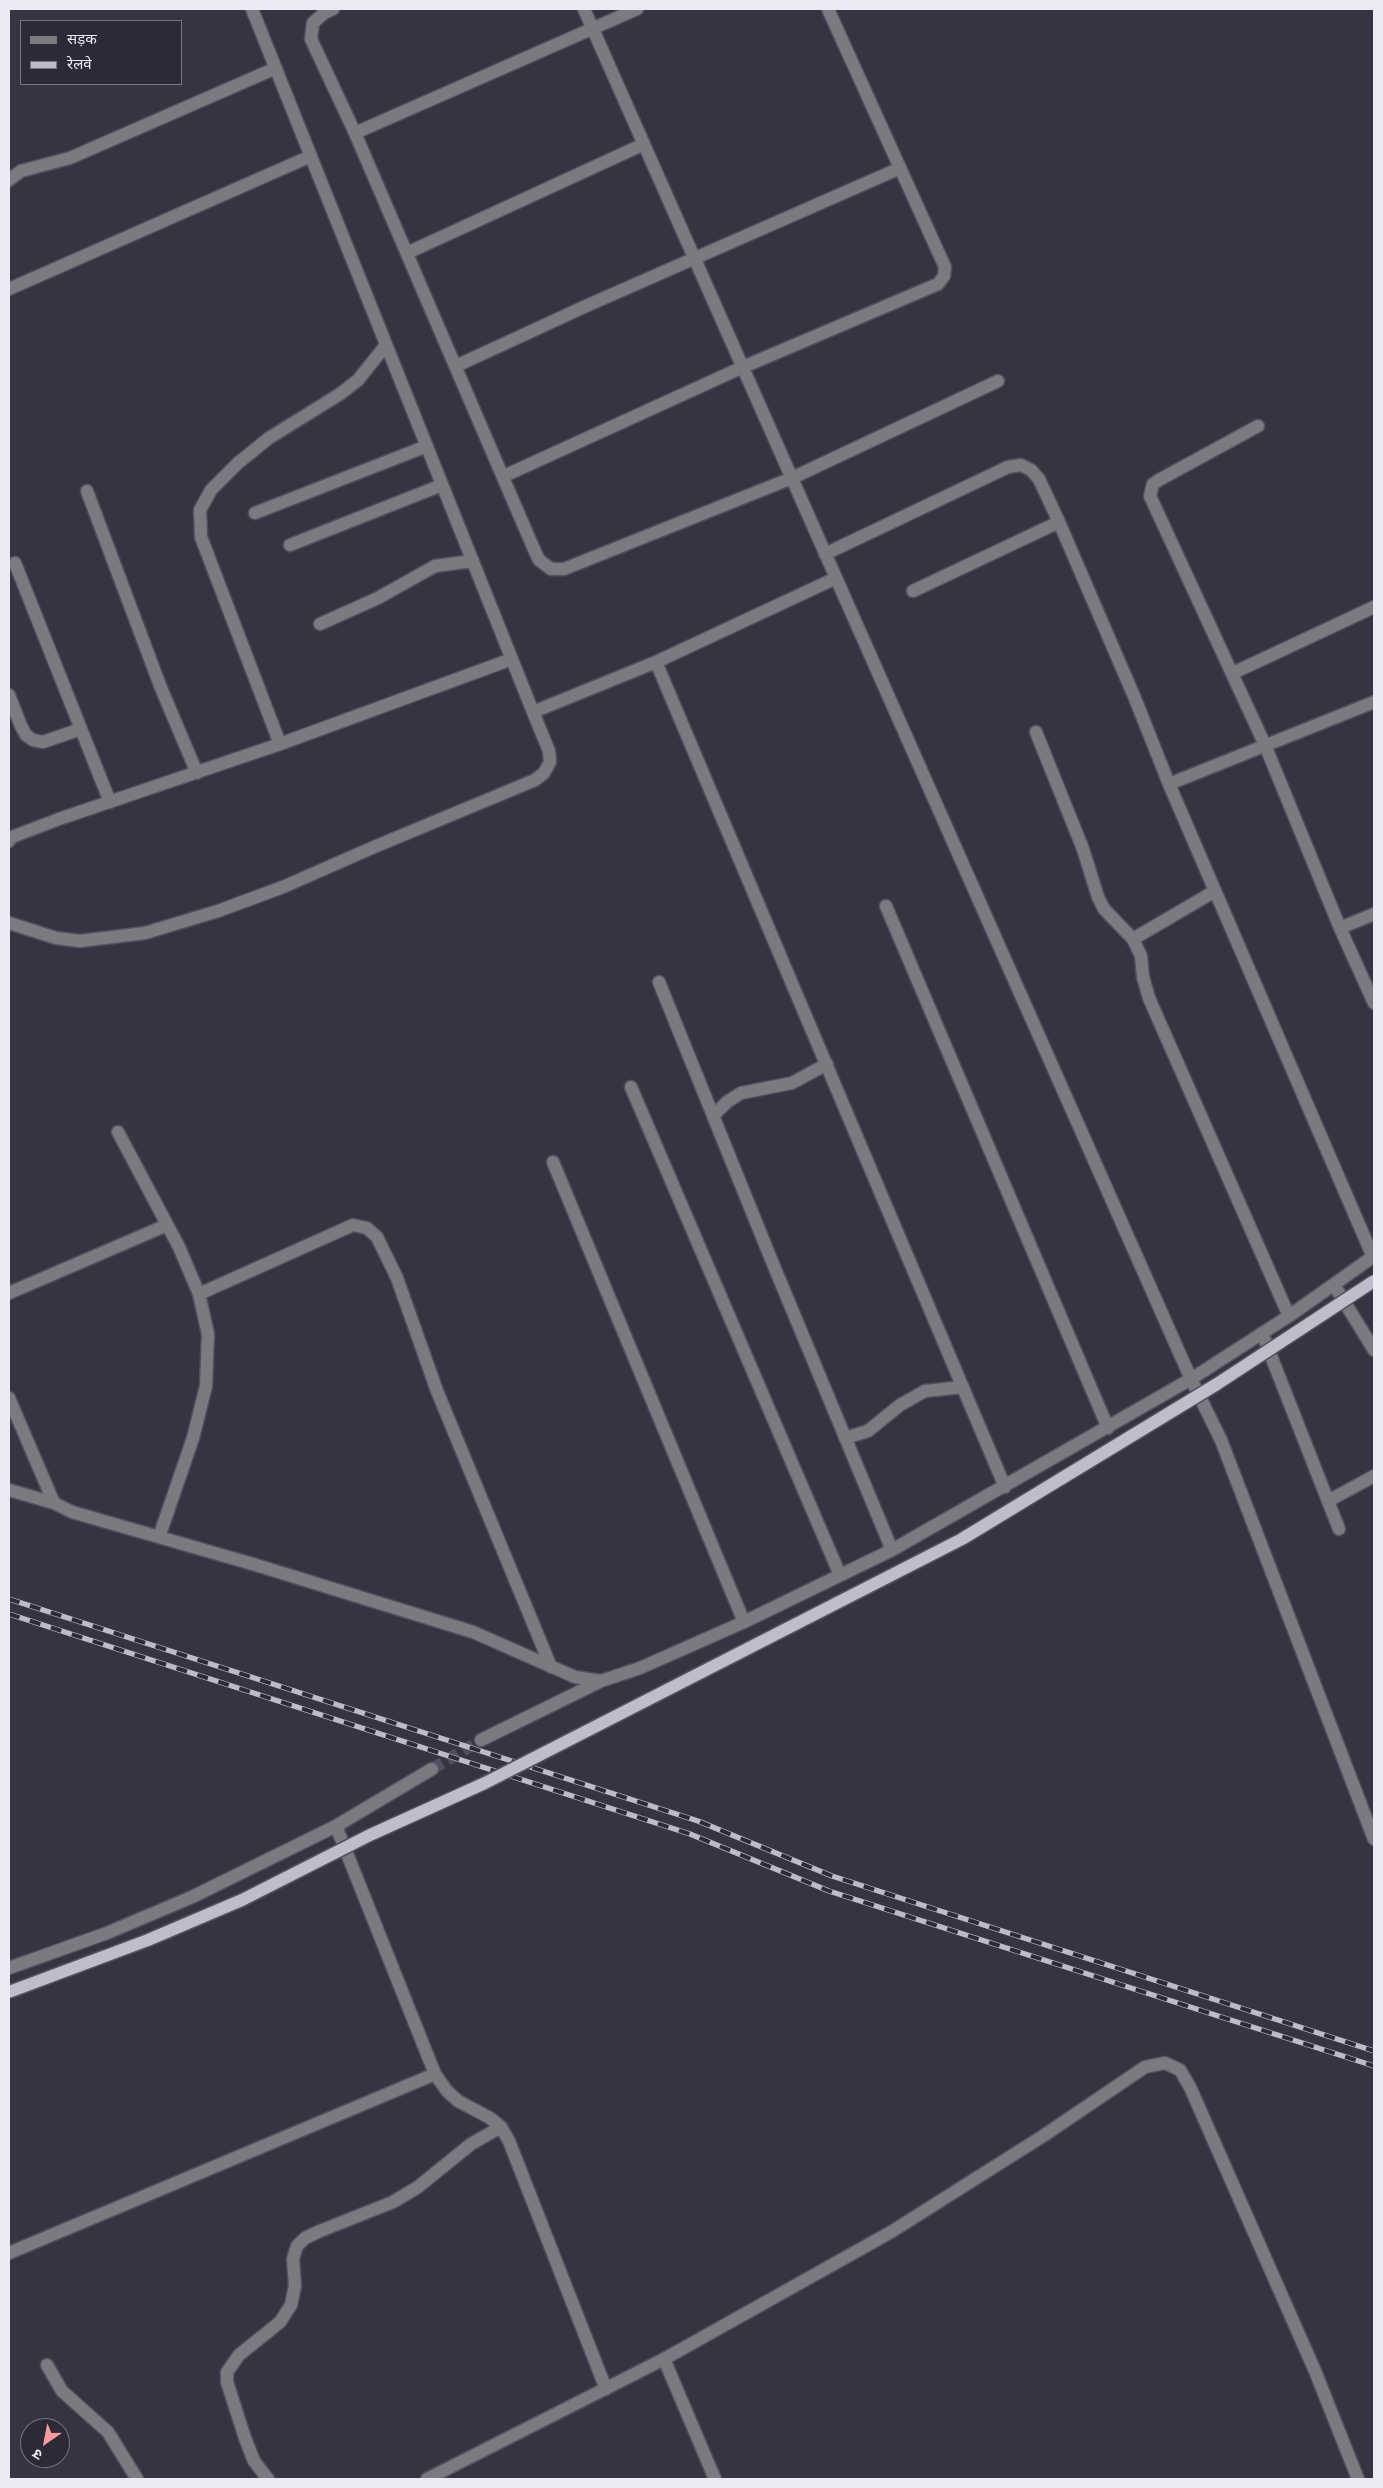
<!DOCTYPE html>
<html>
<head>
<meta charset="utf-8">
<style>
  body { margin:0 }
  #map { position:relative; width:1383px; height:2488px; overflow:hidden; background:#373342; font-family:"PT Sans","Noto Sans Devanagari",sans-serif }
  canvas { display:block }
  .frame { position:absolute; inset:0; border:10px solid #eceaf3; pointer-events:none }
  .legend { position:absolute; left:20px; top:20px; width:162px; height:65px; box-sizing:border-box; background:#2d2937; border:1px solid #797682; margin:0; padding:6px 9px; list-style:none; font-size:15px; color:#eceaf3 }
  .legend li { display:flex; align-items:center; gap:10px; height:25px }
  .legend b { width:25px; border:1px solid #797682 }
  .north { position:absolute; left:20px; top:2418px; width:50px; height:50px; box-sizing:border-box; background:#2d2937; border:1px solid #797682; border-radius:50%; rotate:213deg; font-size:14px; font-weight:700; line-height:20px; text-align:center; color:#eceaf3 }
  .north::after { content:''; display:block; margin:auto; width:18px; height:22px; background:#f59b9e; clip-path:polygon(50% 0,100% 100%,50% 72%,0 100%) }
</style>
</head>
<body>
<div id="map">
<canvas width="1383" height="2488"></canvas>
<div class="frame"></div>
<ul class="legend">
<li><b style="height:6px;background:#7b7a81"></b>सड़क</li>
<li><b style="height:6px;background:#bdbbc5"></b>रेलवे</li>
</ul>
<div class="north">उ</div>
</div>
<script>
const c = document.querySelector('canvas').getContext('2d');
c.lineJoin = 'round';
function poly(rows) {
  const path = new Path2D();
  for (const r of rows) {
    path.moveTo(r[0], r[1]);
    for (let i = 2; i < r.length; i += 2) path.lineTo(r[i], r[i + 1]);
  }
  return path;
}
function strokePath(path, color, width, dash) {
  c.strokeStyle = color;
  c.lineWidth = width;
  c.lineCap = dash ? 'butt' : 'round';
  c.setLineDash(dash || []);
  c.stroke(path);
}
strokePath(poly([
  [432,1769,481,1740]
]), '#524e5d', 12, [12, 6]);
const minor = poly([
  [333,9,324,13,313,23,311,39,355,133,533,547,539,560,551,569,564,569,792,478,998,381],
  [584,9,1191,1379,1221,1440,1374,1839],
  [355,133,637,9],
  [9,180,21,171,70,158,276,68],
  [407,253,644,144],
  [9,289,311,156],
  [456,366,586,306,898,169],
  [1258,426,1159,480,1153,484,1150,496,1265,745,1340,928,1374,1003],
  [504,476,743,367,938,284,944,276,945,267,828,9],
  [87,491,161,688,197,773],
  [255,513,427,446],
  [290,545,442,485],
  [825,554,1008,467,1021,465,1031,470,1039,479,1059,522,1134,696,1169,784,1373,1257],
  [15,563,110,802],
  [913,591,1059,522],
  [320,624,378,598,435,566,473,561],
  [656,662,1005,1487],
  [1233,673,1374,607],
  [9,695,21,726,26,735,33,740,43,742,81,729],
  [533,712,656,662,836,578],
  [1036,732,1083,849,1098,897,1104,909,1133,939,1141,956,1143,977,1149,998,1289,1316],
  [280,744,201,537,200,510,211,490,238,463,269,438,340,394,358,380,386,345],
  [1169,784,1374,702],
  [9,841,12,837,59,819,280,744,512,659],
  [886,906,1108,1428],
  [9,923,56,938,80,941,145,933,218,911,283,887,374,847,535,780,544,773,550,762,549,751,533,712,252,9],
  [1340,928,1374,914],
  [1133,939,1215,891],
  [659,982,771,1259,892,1550],
  [631,1087,840,1575],
  [713,1116,727,1102,741,1093,792,1083,827,1064],
  [118,1132,179,1247,199,1294,208,1334,206,1386,193,1438,159,1537],
  [553,1162,744,1622],
  [1334,1285,1374,1350],
  [9,1293,167,1225],
  [199,1294,353,1225,367,1228,377,1237,397,1278,437,1391,551,1667],
  [1262,1333,1339,1529],
  [9,1398,54,1503],
  [845,1438,868,1431,900,1405,925,1391,963,1387],
  [9,1490,54,1503,72,1512,256,1565,473,1632,575,1677,601,1681,640,1668,744,1622,892,1550,1191,1379,1289,1316,1374,1256],
  [1328,1501,1374,1476],
  [481,1740,601,1681],
  [336,1826,435,2074,447,2091,458,2101,490,2118,501,2127,509,2141,606,2389],
  [9,1968,107,1933,192,1897,336,1826,432,1769],
  [9,2253,435,2074],
  [664,2359,715,2479],
  [47,2365,62,2391,108,2432,137,2479],
  [268,2479,254,2461,245,2438,227,2382,227,2372,239,2355,280,2322,291,2305,295,2286,293,2259,297,2246,305,2238,320,2231,393,2202,418,2187,471,2144,501,2127],
  [427,2479,664,2359,891,2232,1043,2136,1145,2067,1165,2063,1180,2070,1190,2087,1315,2371,1358,2479]
]);
strokePath(minor, '#54505e', 15);
strokePath(minor, '#7b7a81', 12);
const rail = poly([
  [9,1599,698,1821,832,1876,1374,2051],
  [9,1614,690,1834,829,1891,1374,2066]
]);
strokePath(rail, '#bdbbc5', 5.5);
strokePath(rail, '#2d2937', 4, [11]);
const majorBridge = poly([
  [9,1992,148,1940,242,1900,370,1835,485,1783,962,1539,1217,1384,1374,1281]
]);
strokePath(majorBridge, '#54505e', 15, []);
strokePath(majorBridge, '#bfbccc', 12);
</script>
</body>
</html>
